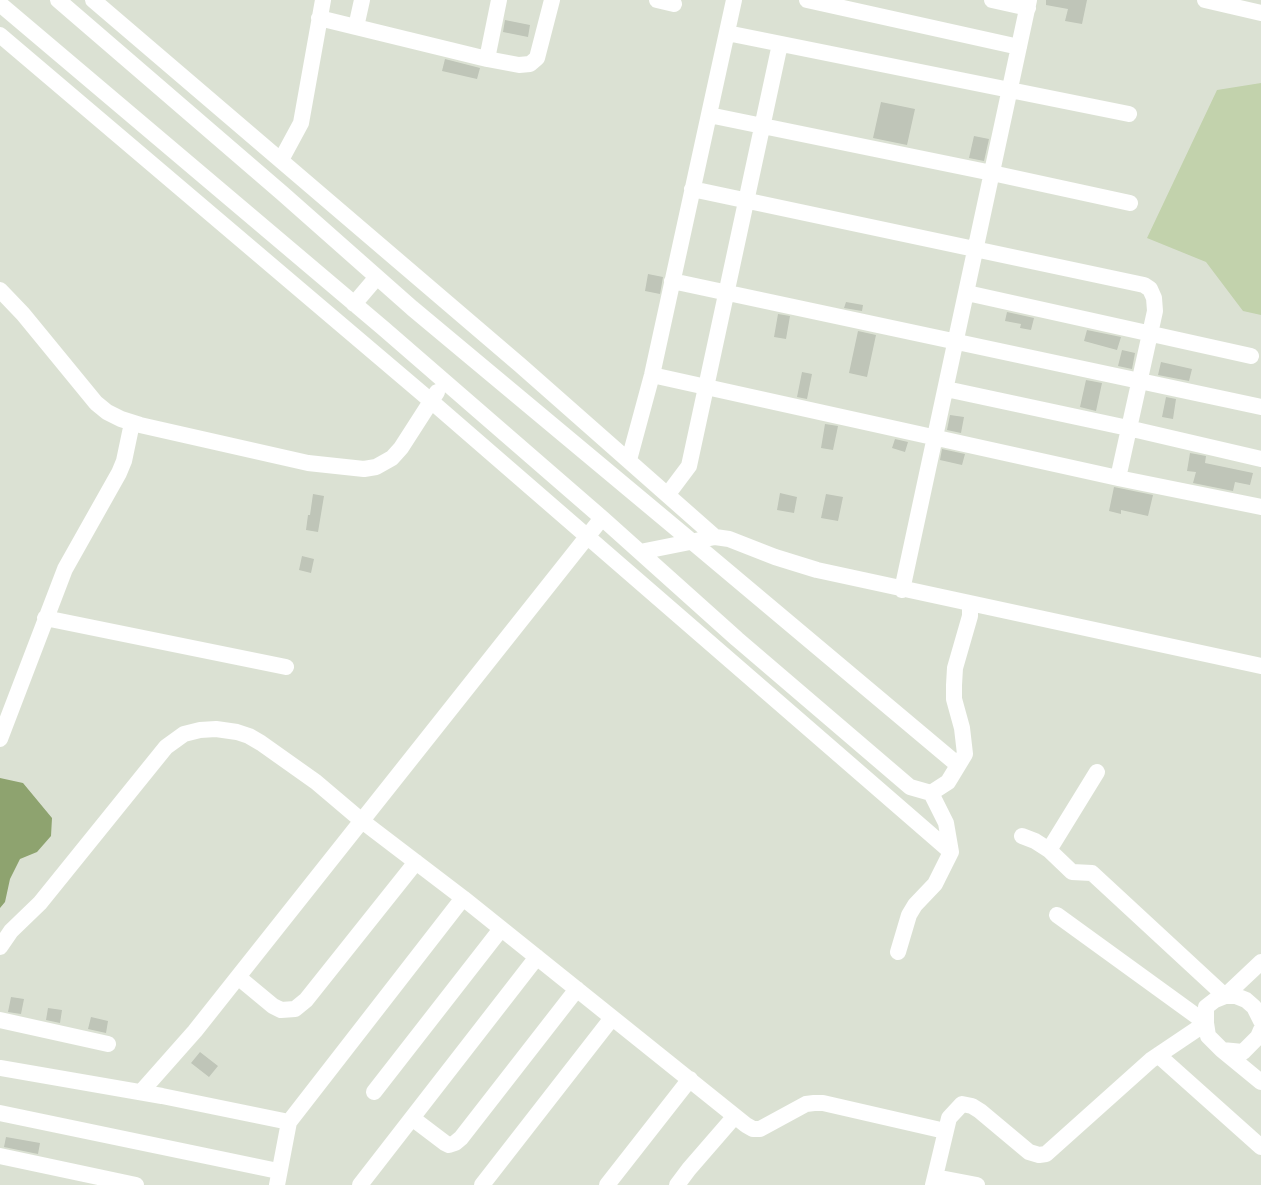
<!DOCTYPE html>
<html>
<head>
<meta charset="utf-8">
<style>
  body { margin:0 }
  canvas { display:block; background:#dbe1d3 }
</style>
</head>
<body>
<canvas width="1261" height="1185"></canvas>
<script>
const c = document.querySelector('canvas').getContext('2d');
c.lineJoin = 'round';
function fill(path, color) {
  c.fillStyle = color;
  c.fill(path, 'evenodd');
}
function poly(rows) {
  const path = new Path2D();
  for (const r of rows) {
    path.moveTo(r[0], r[1]);
    for (let i = 2; i < r.length; i += 2) path.lineTo(r[i], r[i + 1]);
  }
  return path;
}
function strokePath(path, color, width, dash) {
  c.strokeStyle = color;
  c.lineWidth = width;
  c.lineCap = dash ? 'butt' : 'round';
  c.setLineDash(dash || []);
  c.stroke(path);
}
fill(poly([
  [1261,83,1261,315,1243,311,1206,262,1147,238,1217,90]
]), '#c2d2ac');
fill(poly([
  [0,778,23,783,52,818,51,836,37,852,20,859,10,879,5,902,0,908]
]), '#8ea36f');
fill(poly([
  [1046,0,1087,0,1082,24,1065,21,1068,9,1046,5],
  [505,20,530,25,528,37,503,32],
  [445,59,480,68,477,79,442,71],
  [881,102,915,109,907,145,873,138],
  [974,136,989,139,984,161,969,158],
  [648,274,663,277,660,294,645,291],
  [846,302,863,305,862,311,844,308],
  [1007,312,1034,318,1031,330,1020,328,1021,324,1005,321],
  [778,314,790,316,786,339,774,337],
  [1087,330,1121,337,1117,350,1084,341],
  [858,331,876,335,867,377,849,373],
  [1122,350,1135,353,1132,369,1118,366],
  [1161,362,1192,369,1189,381,1158,375],
  [802,372,812,374,807,399,797,397],
  [1086,380,1102,383,1096,411,1080,407],
  [1166,397,1176,399,1173,419,1162,417],
  [950,415,964,417,961,433,947,430],
  [825,424,838,426,833,450,821,448],
  [895,439,908,442,905,452,892,448],
  [942,449,965,454,962,465,940,460],
  [1190,453,1206,456,1205,463,1253,473,1250,485,1235,482,1233,491,1193,483,1196,472,1187,471],
  [1114,487,1153,495,1148,516,1121,510,1121,514,1109,511],
  [780,493,797,497,794,513,777,510],
  [313,494,324,496,318,532,306,530,308,515,310,515],
  [826,494,843,497,838,521,821,518],
  [302,556,314,559,311,573,299,570],
  [11,997,24,999,21,1014,8,1012],
  [48,1008,62,1010,60,1023,46,1020],
  [91,1017,108,1021,106,1033,88,1029],
  [200,1052,218,1066,209,1077,191,1063],
  [6,1137,40,1143,38,1154,4,1147]
]), '#bfc5b8');
strokePath(poly([
  [58,0,282,193,412,308,702,550,958,765],
  [93,0,520,365,715,537],
  [657,0,674,4],
  [807,0,1019,47],
  [992,0,1028,8],
  [1205,0,1261,13],
  [0,4,383,328,602,518,737,639,910,787,931,793,948,782,965,754,962,728,954,699,954,685,955,668,970,616,970,604],
  [319,18,487,59,519,65,530,64,537,58,552,0],
  [356,27,362,0],
  [727,33,1129,114],
  [0,35,431,401,951,852],
  [487,59,499,0],
  [709,115,992,173,1130,203],
  [281,160,301,123,323,0],
  [692,189,1144,285,1150,289,1154,298,1155,311,1118,478],
  [672,281,1261,407],
  [0,290,23,314,96,403,107,412,121,419,140,425,308,463,364,469,376,467,392,458,401,448,437,392],
  [967,293,1251,356],
  [354,304,377,277],
  [652,375,1118,478,1261,507],
  [946,389,1128,428,1261,459],
  [629,460,652,375,734,0],
  [668,494,689,466,780,44],
  [640,552,715,537,729,539,775,557,817,570,1261,666],
  [902,590,1029,0],
  [45,618,286,667],
  [0,739,65,569,119,473,124,461,132,423],
  [1022,836,1035,841,1049,850,1072,872,1092,873,1225,996,1261,962],
  [1049,850,1097,772],
  [0,947,11,931,40,903,166,747,184,734,200,730,216,729,237,732,249,736,261,743,316,782,362,821,463,898,746,1125,753,1129,760,1129,806,1104,814,1103,823,1103,945,1131],
  [898,952,909,915,915,905,935,884,951,852,946,823,931,793],
  [238,977,273,1006,281,1010,295,1009,306,1000,416,862],
  [0,1020,108,1044],
  [1261,1021,1254,1007,1246,1000,1236,996,1225,996,1215,1000,1206,1007,1206,1023,1208,1036,1222,1050,1243,1052,1258,1037,1261,1030],
  [1222,1050,1261,1082],
  [1158,1055,1261,1147],
  [0,1068,162,1096,289,1122],
  [141,1092,195,1031,602,518],
  [374,1092,501,929],
  [0,1113,278,1171],
  [412,1118,445,1143,449,1145,455,1143,461,1138,577,989],
  [0,1156,136,1185],
  [935,1177,977,1185],
  [277,1185,289,1122,463,898],
  [360,1185,537,957],
  [482,1185,612,1018],
  [607,1185,690,1079],
  [677,1185,689,1169,735,1116],
  [933,1185,949,1118,962,1104,972,1106,980,1111,1029,1152,1039,1155,1046,1154,1151,1060,1206,1023,1057,915]
]), '#fff', 16);
</script>
</body>
</html>
